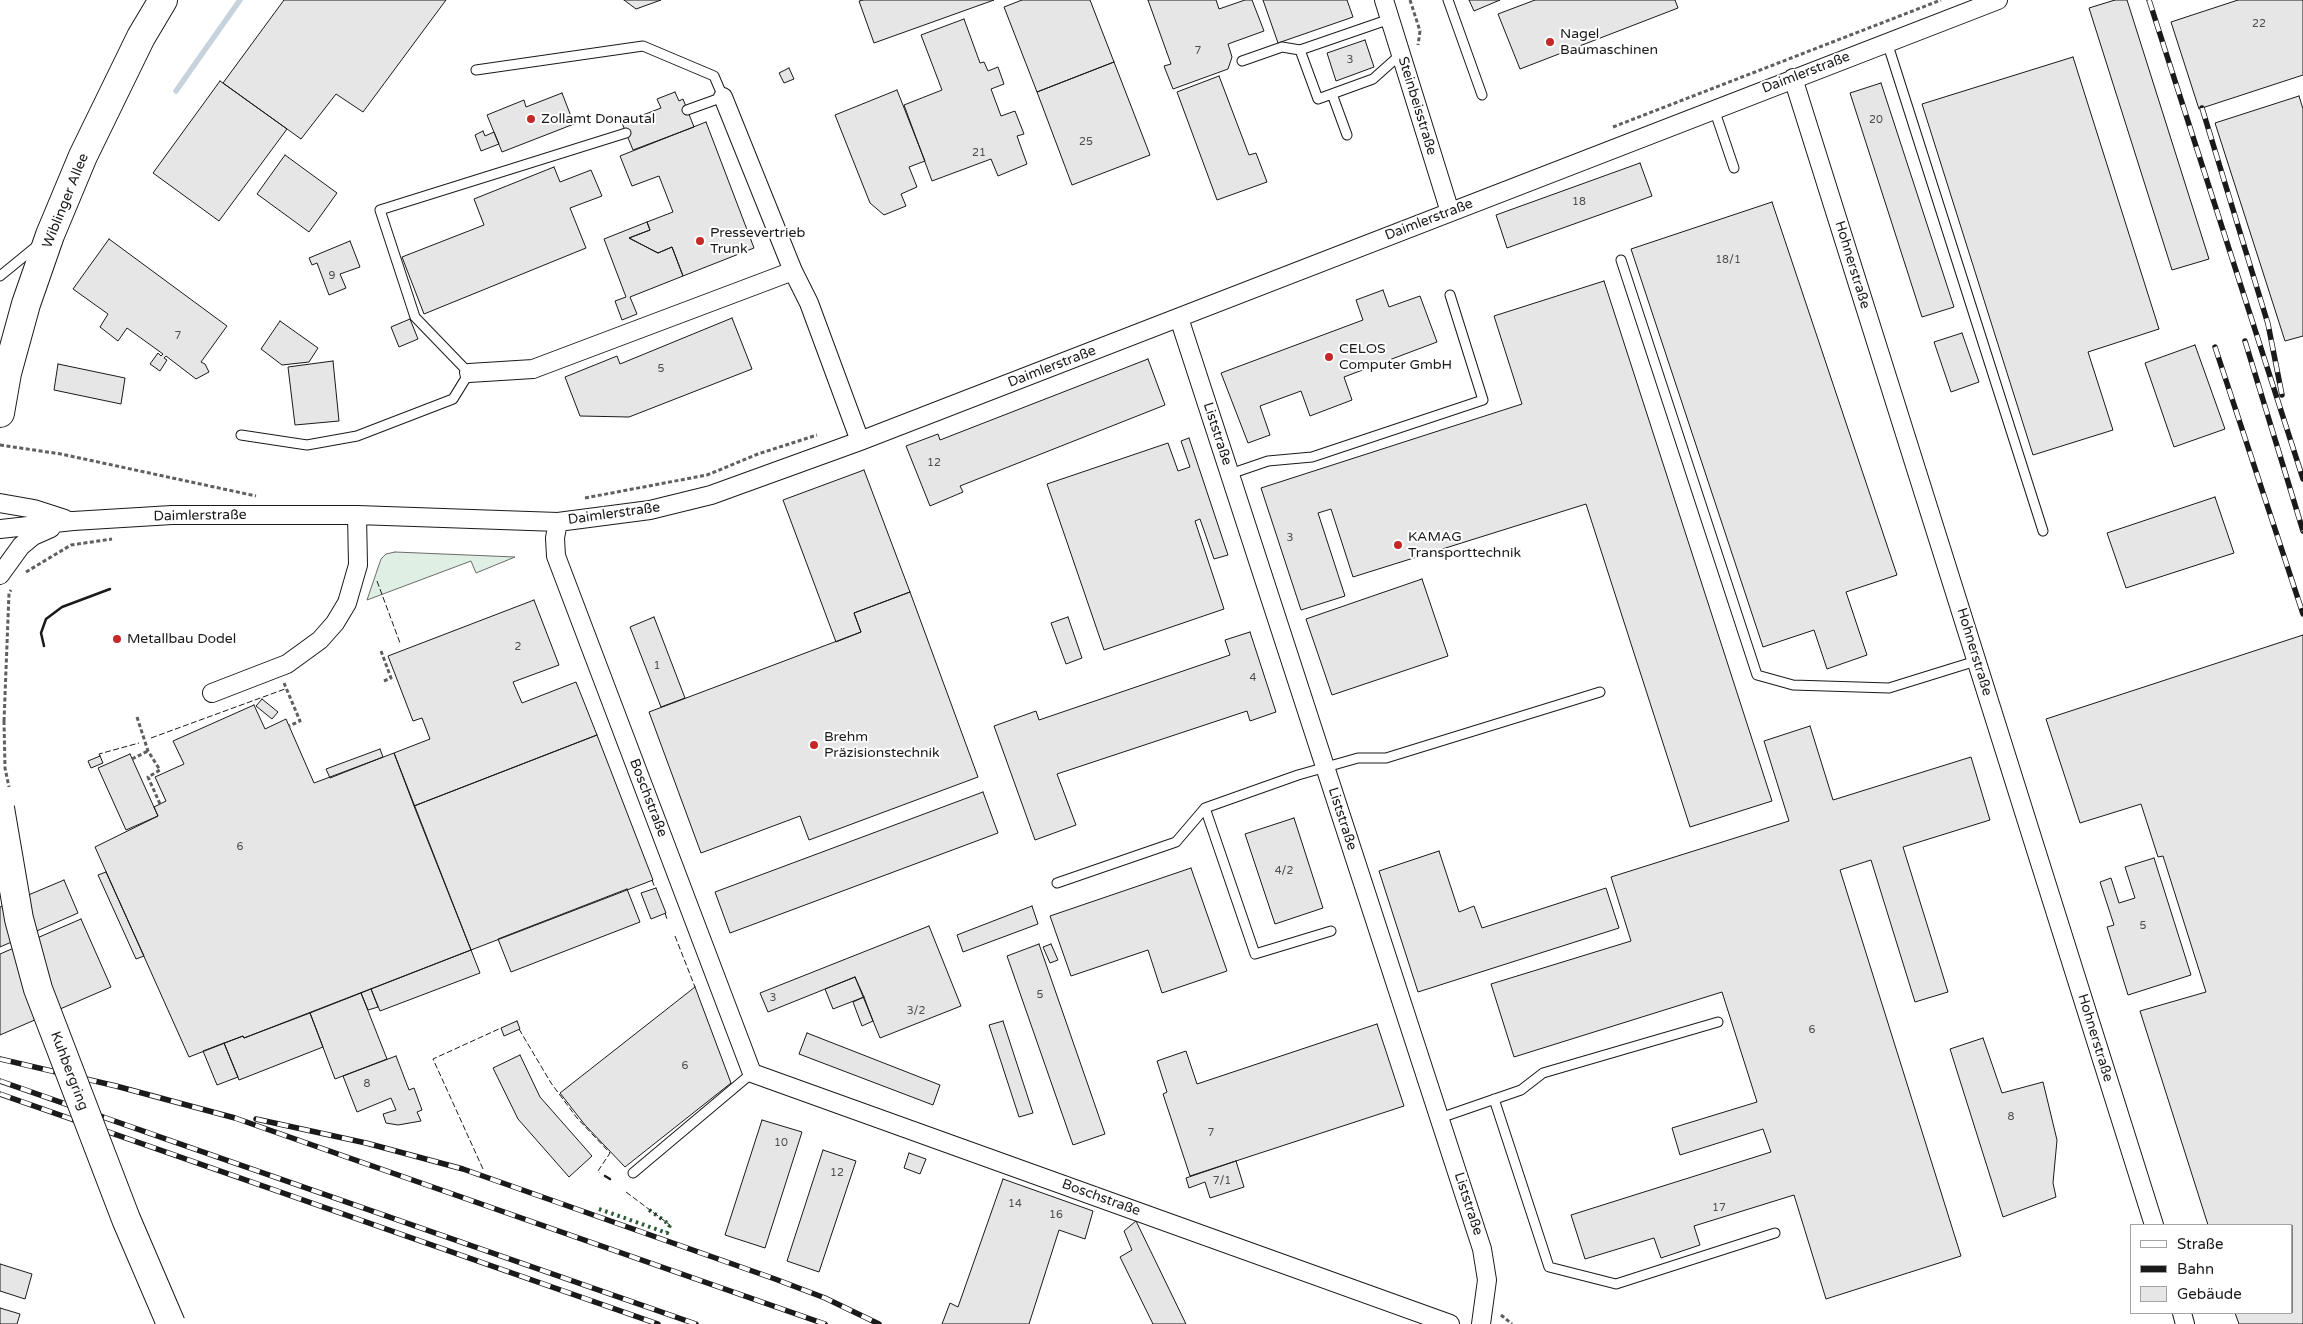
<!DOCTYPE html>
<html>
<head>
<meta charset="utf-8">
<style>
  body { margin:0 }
  #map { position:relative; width:2303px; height:1324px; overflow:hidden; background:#fff; font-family:"Varela Round",sans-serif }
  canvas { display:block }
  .legend { position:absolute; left:2130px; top:1224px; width:162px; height:90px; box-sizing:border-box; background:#fff; border:1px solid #a3a3a3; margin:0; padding:6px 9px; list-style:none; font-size:15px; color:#1a1a1a }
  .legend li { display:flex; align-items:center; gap:10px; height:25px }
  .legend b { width:25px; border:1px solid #a3a3a3 }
</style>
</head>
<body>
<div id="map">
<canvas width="2303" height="1324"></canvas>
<ul class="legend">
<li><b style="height:6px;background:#fff"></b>Straße</li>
<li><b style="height:6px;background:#1a1a1a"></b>Bahn</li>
<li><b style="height:14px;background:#e6e6e6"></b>Gebäude</li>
</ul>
</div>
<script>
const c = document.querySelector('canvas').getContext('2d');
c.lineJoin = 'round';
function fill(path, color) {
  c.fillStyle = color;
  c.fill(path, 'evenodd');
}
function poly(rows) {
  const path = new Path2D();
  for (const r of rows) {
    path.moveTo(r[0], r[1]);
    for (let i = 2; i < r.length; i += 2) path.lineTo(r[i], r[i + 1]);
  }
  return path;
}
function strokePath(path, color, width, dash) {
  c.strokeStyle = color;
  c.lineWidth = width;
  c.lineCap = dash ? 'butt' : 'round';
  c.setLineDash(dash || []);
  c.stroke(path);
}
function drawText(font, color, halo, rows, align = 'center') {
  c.font = font + ' "Varela Round",sans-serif';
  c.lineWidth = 4;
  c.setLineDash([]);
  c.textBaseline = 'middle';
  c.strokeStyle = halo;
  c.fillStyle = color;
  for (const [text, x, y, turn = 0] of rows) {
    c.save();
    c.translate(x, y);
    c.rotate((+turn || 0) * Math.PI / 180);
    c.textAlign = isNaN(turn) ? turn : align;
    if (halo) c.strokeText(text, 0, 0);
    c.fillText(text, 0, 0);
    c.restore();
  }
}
const green = poly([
  [395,552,515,557,476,573,471,561,367,600,381,559,386,554,395,552]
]);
fill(green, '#e0efe3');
strokePath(green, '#6a6a6a', 1);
strokePath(poly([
  [176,91,240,0]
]), '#c6d2dc', 5.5);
const building = poly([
  [284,0,446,0,363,112,336,94,301,139,223,83,284,0],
  [624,0,661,0,636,9,624,0],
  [863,0,994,0,874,43,859,1,863,0],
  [1022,0,1090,0,1114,62,1037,92,1004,7,1022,0],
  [1148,0,1216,0,1219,9,1245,0,1252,0,1264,31,1228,44,1232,57,1228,69,1173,89,1164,66,1171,64,1148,0],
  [1263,0,1347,0,1353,17,1278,43,1263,0],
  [1469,0,1500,0,1474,11,1469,0],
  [1535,0,1675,0,1678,8,1520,69,1498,14,1535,0],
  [2115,0,2127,0,2209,259,2172,270,2089,8,2115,0],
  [2238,0,2303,0,2303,75,2199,109,2171,22,2238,0],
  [964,19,980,63,984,62,988,71,998,67,1004,84,991,89,1001,116,1015,111,1024,134,1017,136,1027,164,998,176,991,159,932,181,904,105,942,90,921,35,964,19],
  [1365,40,1374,67,1336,81,1327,53,1365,40],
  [2073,57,2159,329,2088,352,2113,430,2033,455,1922,104,2073,57],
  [1114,62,1150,155,1072,185,1037,92,1114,62],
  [789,68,794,79,784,83,779,73,789,68],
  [1219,76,1249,155,1256,153,1267,182,1217,200,1177,92,1219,76],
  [220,81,287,129,219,221,153,173,220,81],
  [1881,83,1954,307,1922,317,1850,93,1881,83],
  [897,90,925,161,909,167,917,187,901,194,906,206,884,215,870,203,835,115,897,90],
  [675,92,679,101,683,99,694,127,633,150,622,123,661,108,657,99,675,92],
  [562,93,574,124,502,152,487,115,524,100,526,107,562,93],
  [2299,96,2303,109,2303,336,2285,341,2215,123,2299,96],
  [706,122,754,248,683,276,672,247,658,253,629,238,650,230,647,222,673,212,659,176,632,186,620,156,706,122],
  [483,131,485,136,494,132,499,144,481,151,475,135,483,131],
  [285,155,337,193,309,232,257,194,285,155],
  [1640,163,1652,196,1507,248,1496,215,1640,163],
  [554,167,560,182,591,170,602,196,570,208,586,248,424,314,402,257,484,225,474,199,554,167],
  [1772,202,1897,575,1846,592,1867,655,1827,669,1814,630,1763,647,1631,249,1772,202],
  [647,222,650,230,629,238,658,253,672,247,683,276,630,297,637,314,622,320,615,301,626,297,604,239,647,222],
  [109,239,227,326,201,362,205,364,209,372,196,379,166,356,164,358,167,360,160,371,150,364,158,353,161,356,163,354,127,328,118,341,100,327,108,314,73,289,109,239],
  [350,241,360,267,340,274,346,288,329,295,317,263,312,265,309,258,350,241],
  [1604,281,1772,801,1690,827,1586,504,1353,577,1331,509,1318,513,1345,596,1301,610,1261,488,1522,404,1494,316,1604,281],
  [1383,290,1389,307,1420,296,1437,342,1344,377,1352,400,1310,416,1301,391,1260,406,1270,435,1248,443,1221,373,1363,320,1356,300,1383,290],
  [732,318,752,369,629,417,580,416,565,377,617,356,620,364,732,318],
  [410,319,418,339,399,347,391,327,410,319],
  [280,321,318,348,309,362,282,365,261,349,280,321],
  [1962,333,1979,382,1951,392,1934,342,1962,333],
  [2195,345,2225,429,2174,447,2145,363,2195,345],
  [1148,359,1165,405,960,486,963,492,930,506,906,446,938,434,940,440,1148,359],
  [333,361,339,421,295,425,288,367,333,361],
  [58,364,125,378,121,404,54,390,58,364],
  [1189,438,1228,555,1214,559,1200,519,1195,521,1224,609,1104,650,1047,484,1168,443,1178,471,1190,467,1181,441,1189,438],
  [864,470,910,592,854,613,861,632,836,642,783,500,864,470],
  [2215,497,2234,553,2126,588,2107,533,2215,497],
  [1422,579,1448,656,1332,695,1306,619,1422,579],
  [910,592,978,777,809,840,800,816,701,853,649,712,861,632,854,613,910,592],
  [534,600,559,665,513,682,522,703,576,682,597,735,414,806,394,753,430,739,422,718,413,721,388,656,534,600],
  [654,617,685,698,661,707,630,627,654,617],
  [1068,617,1082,658,1066,664,1051,623,1068,617],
  [1250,632,1276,712,1250,721,1247,711,1057,774,1076,825,1035,840,994,726,1036,711,1039,720,1230,655,1225,640,1250,632],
  [2303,635,2303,1324,2239,1324,2235,1313,2292,1313,2292,1225,2208,1225,2140,1011,2206,992,2163,856,2158,857,2141,804,2080,823,2046,719,2303,635],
  [262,699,278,712,272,719,256,706,262,699],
  [254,705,265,729,286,719,314,783,394,753,471,950,244,1038,243,1036,189,1057,95,847,158,816,154,807,166,801,155,777,184,764,173,741,254,705],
  [1810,726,1833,800,1971,757,1990,820,1903,847,1948,992,1915,1002,1871,860,1840,870,1961,1256,1826,1299,1794,1195,1694,1226,1700,1245,1661,1258,1654,1238,1585,1259,1571,1215,1771,1152,1763,1129,1680,1155,1672,1128,1757,1102,1722,992,1514,1057,1491,984,1631,941,1611,877,1789,821,1764,741,1810,726],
  [597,735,653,880,471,950,414,806,597,735],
  [380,749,383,757,330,778,326,769,380,749],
  [130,754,158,816,126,830,98,768,130,754],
  [100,756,103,763,91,768,88,761,100,756],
  [983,792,998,833,730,933,715,892,983,792],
  [1294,818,1323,908,1275,924,1245,834,1294,818],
  [1439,851,1459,912,1474,906,1482,928,1606,888,1619,928,1418,992,1379,871,1439,851],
  [2154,858,2191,975,2128,995,2107,927,2114,925,2100,882,2111,878,2119,903,2135,898,2125,867,2154,858],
  [1191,868,1227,971,1162,993,1148,950,1071,976,1050,916,1191,868],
  [106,872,144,956,136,959,98,875,106,872],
  [64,880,78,913,0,947,0,907,64,880],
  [656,888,666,913,651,919,641,893,656,888],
  [627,889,640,922,511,972,498,939,627,889],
  [1032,906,1038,924,963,952,957,935,1032,906],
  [81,919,111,987,0,1035,0,954,81,919],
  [929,926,961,1006,880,1038,855,977,768,1012,760,993,929,926],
  [1039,944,1105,1134,1073,1145,1007,956,1039,944],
  [1051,944,1058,960,1050,963,1043,947,1051,944],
  [471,950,480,973,380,1011,371,989,471,950],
  [855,977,864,997,833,1009,825,989,855,977],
  [695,987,731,1083,625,1167,585,1125,560,1093,695,987],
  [371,989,378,1007,368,1010,361,993,371,989],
  [361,993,387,1059,335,1079,310,1013,361,993],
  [864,997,873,1021,862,1026,853,1002,864,997],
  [310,1013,323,1047,239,1080,224,1043,243,1036,244,1038,310,1013],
  [517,1021,520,1029,504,1036,501,1028,517,1021],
  [1003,1021,1033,1113,1019,1117,989,1025,1003,1021],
  [1377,1024,1404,1106,1190,1176,1163,1094,1167,1092,1157,1061,1186,1051,1197,1084,1377,1024],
  [807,1033,940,1085,933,1105,799,1054,807,1033],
  [1983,1038,2002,1093,2043,1082,2057,1140,2053,1183,2056,1197,2003,1217,1950,1049,1983,1038],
  [224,1043,238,1077,217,1085,203,1051,224,1043],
  [520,1055,540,1097,592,1156,569,1177,518,1119,493,1068,520,1055],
  [396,1056,409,1090,414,1088,422,1110,417,1112,421,1121,398,1125,386,1123,383,1114,396,1110,391,1098,357,1112,343,1076,396,1056],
  [762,1120,802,1132,765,1248,725,1235,762,1120],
  [823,1150,856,1161,819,1272,787,1261,823,1150],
  [909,1153,926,1159,920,1174,904,1168,909,1153],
  [1236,1161,1244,1187,1210,1198,1205,1182,1189,1188,1186,1178,1236,1161],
  [1003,1179,1093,1211,1085,1239,1059,1230,1029,1324,942,1324,950,1303,958,1307,1003,1179],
  [1136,1221,1186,1324,1153,1324,1120,1257,1132,1250,1124,1231,1136,1221],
  [0,1264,32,1274,25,1299,0,1291,0,1264],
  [0,1308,20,1314,17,1324,0,1324,0,1308]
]);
fill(building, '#e6e6e6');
strokePath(building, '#1a1a1a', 1);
const service = poly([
  [1448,0,1482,95],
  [1887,42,2043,531],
  [1300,50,1318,99,1373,79,1401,54],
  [1242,61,1282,47,1300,50,1390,19],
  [476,70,643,46,714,76,723,97,687,110],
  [1332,94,1347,135],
  [1714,109,1734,168],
  [1621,260,1757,675,1793,685,1889,688,1976,661],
  [0,276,38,245],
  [241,435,307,445,357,436,453,399,469,373,415,317,380,210,626,133],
  [1230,474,1268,461,1312,457,1483,400,1450,295],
  [1205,808,1255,954,1331,931],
  [1057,883,1176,842,1205,808,1298,775,1358,758,1386,758,1600,692],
  [1494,1099,1549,1267,1616,1284,1775,1233],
  [1440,1118,1521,1090,1543,1073,1718,1022],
  [633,1173,752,1073]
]);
const minor = poly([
  [1384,0,1450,212],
  [1793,78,2154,1225],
  [723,97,793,271,809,303,860,441],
  [1179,318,1482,1249,1487,1280,1481,1324],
  [469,373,533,369,793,271],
  [0,503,34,509,65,519],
  [558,522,555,538,556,556,752,1073,1450,1324],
  [0,529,73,521,172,515,357,515,558,522,650,510,711,495,860,441,1998,0],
  [0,575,21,546,33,536,51,528],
  [212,693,287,664,320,640,335,623,347,603,358,565,357,515],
  [2182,1313,2185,1324]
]);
const primary = poly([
  [0,413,7,373,26,304,50,235,83,156,141,37,163,0]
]);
strokePath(service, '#1a1a1a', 11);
strokePath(minor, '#1a1a1a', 20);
strokePath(primary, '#1a1a1a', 30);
strokePath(poly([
  [1410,0,1420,31,1418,45],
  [1613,127,1941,0],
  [0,445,61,454,256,496],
  [585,498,707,475,758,454,817,435],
  [26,572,71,545,112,539],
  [381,651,391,678,384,681],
  [284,683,300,721,289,726],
  [137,717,148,751,160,770,148,777,160,804],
  [4,721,9,593,11,590],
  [132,759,148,751],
  [1501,1315,1512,1324]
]), '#5f5f5f', 3, [4, 2.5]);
strokePath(service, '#fff', 9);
strokePath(minor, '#fff', 18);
strokePath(primary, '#fff', 28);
const rail = poly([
  [2149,0,2303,479],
  [2202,108,2268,324,2282,395],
  [2245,341,2303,531],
  [2215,347,2303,614],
  [0,1059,116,1086,235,1118,825,1324],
  [0,1081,696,1324],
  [0,1094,658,1324],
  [256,1119,366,1143,463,1169,775,1279,825,1298,879,1324]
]);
strokePath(rail, '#1a1a1a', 5.5);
strokePath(rail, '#fff', 4, [11]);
const primaryBridge = poly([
  [0,808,19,919,38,989,126,1219,171,1324]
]);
strokePath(primaryBridge, '#1a1a1a', 30, []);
strokePath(poly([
  [4,721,5,768,9,787]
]), '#5f5f5f', 3, [4, 2.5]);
strokePath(primaryBridge, '#fff', 28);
strokePath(poly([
  [599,1209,667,1233,670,1225,648,1209]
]), '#2b5a34', 4, [2.5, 4]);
strokePath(poly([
  [377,581,400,643],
  [151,738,285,689],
  [100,756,99,754,139,743],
  [652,880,655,888],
  [665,913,667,919],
  [675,936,695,987],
  [519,1029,551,1083,577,1118,610,1153,598,1171,600,1173],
  [483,1169,433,1059,501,1028],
  [626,1192,670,1225]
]), '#1a1a1a', 1, [6, 2.5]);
strokePath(poly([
  [44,646,41,633,46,619,62,607,110,589],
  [605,1176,610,1179]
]), '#1a1a1a', 2.5);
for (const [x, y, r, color] of [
  [1550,42,5,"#c62828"],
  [531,119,5,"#c62828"],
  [700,241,5,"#c62828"],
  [1329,357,5,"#c62828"],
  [1398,545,5,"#c62828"],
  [117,639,5,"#c62828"],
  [814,745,5,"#c62828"]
]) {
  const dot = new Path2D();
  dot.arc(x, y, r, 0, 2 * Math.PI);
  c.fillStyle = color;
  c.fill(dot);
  strokePath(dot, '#fff', 2);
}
drawText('11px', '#4d4d4d', null, [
  ["22",2259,24],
  ["7",1198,51],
  ["3",1350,60],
  ["20",1876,120],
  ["25",1086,142],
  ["21",979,153],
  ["18",1579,202],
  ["18/1",1728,260],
  ["9",332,276],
  ["7",178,336],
  ["5",661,369],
  ["12",934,463],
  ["3",1290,538],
  ["2",518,647],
  ["1",657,666],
  ["4",1253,678],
  ["6",240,847],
  ["4/2",1284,871],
  ["5",2143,926],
  ["5",1040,995],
  ["3",773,998],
  ["3/2",916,1011],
  ["6",1812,1030],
  ["6",685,1066],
  ["8",367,1084],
  ["8",2011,1117],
  ["7",1211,1133],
  ["10",781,1143],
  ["12",837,1173],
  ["7/1",1222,1181],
  ["14",1015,1204],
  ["17",1719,1208],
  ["16",1056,1215]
]);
drawText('14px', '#1a1a1a', '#fff', [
  ["Nagel",1560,34],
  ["Baumaschinen",1560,50],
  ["Zollamt Donautal",541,119],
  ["Pressevertrieb",710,233],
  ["Trunk",710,249],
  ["CELOS",1339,349],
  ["Computer GmbH",1339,365],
  ["KAMAG",1408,537],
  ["Transporttechnik",1408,553],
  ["Metallbau Dodel",127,639],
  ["Brehm",824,737],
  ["Präzisionstechnik",824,753]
], 'left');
drawText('14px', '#1a1a1a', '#fff', [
  ["Daimlerstraße",1806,73,-21],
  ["Steinbeisstraße",1417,106,73],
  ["Wiblinger Allee",66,201,-68],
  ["Daimlerstraße",1429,220,-21],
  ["Hohnerstraße",1852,265,73],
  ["Daimlerstraße",1052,367,-21],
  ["Liststraße",1217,434,72],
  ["Daimlerstraße",614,514,-8],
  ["Daimlerstraße",200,516,-1],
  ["Hohnerstraße",1974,652,73],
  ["Boschstraße",648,798,69],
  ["Liststraße",1342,819,72],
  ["Hohnerstraße",2095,1038,73],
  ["Kuhbergring",69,1071,69],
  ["Boschstraße",1101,1198,20],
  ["Liststraße",1468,1204,72]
]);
</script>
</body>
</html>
